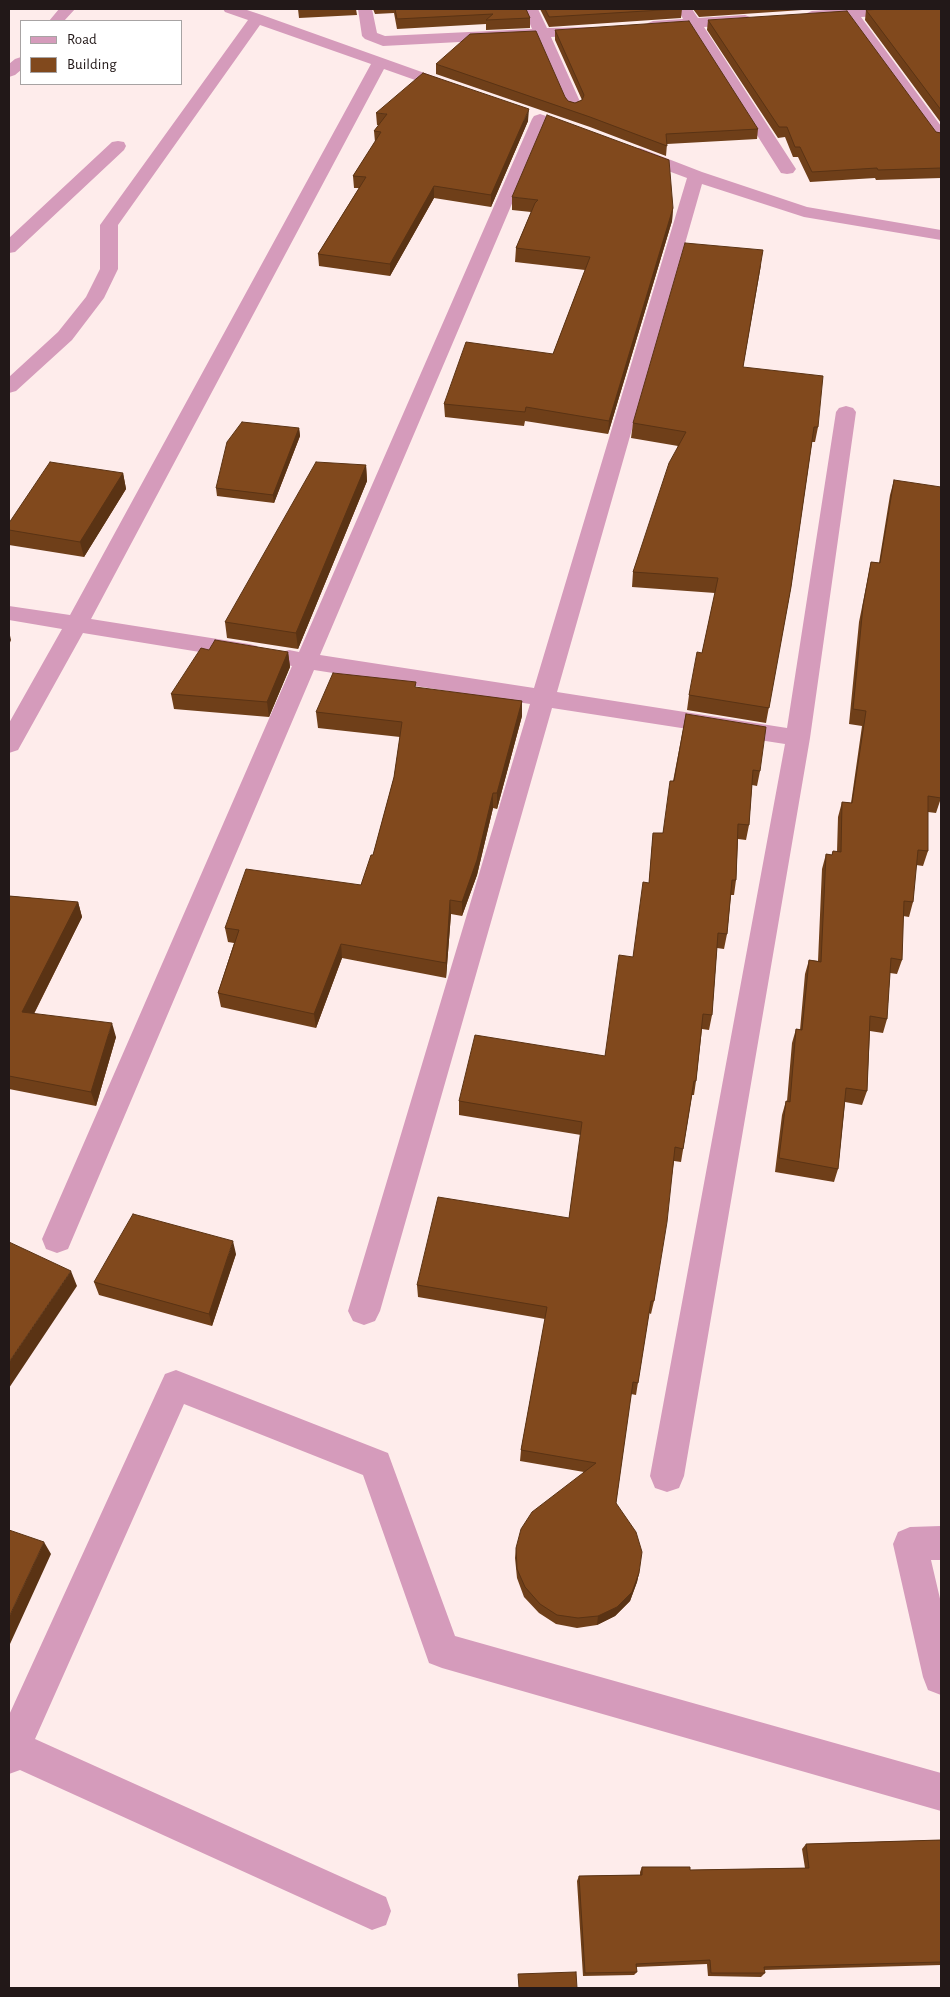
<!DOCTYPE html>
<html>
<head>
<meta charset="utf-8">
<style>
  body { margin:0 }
  #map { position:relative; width:950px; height:1997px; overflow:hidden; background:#feeceb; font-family:"Alegreya Sans",sans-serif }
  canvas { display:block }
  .frame { position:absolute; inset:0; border:10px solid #221818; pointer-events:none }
  .legend { position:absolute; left:20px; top:20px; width:162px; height:65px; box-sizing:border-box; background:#fff; border:1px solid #a7a3a3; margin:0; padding:6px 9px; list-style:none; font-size:15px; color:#221818 }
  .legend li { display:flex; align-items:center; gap:10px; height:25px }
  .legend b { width:25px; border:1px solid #a7a3a3 }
</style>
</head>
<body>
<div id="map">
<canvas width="950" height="1997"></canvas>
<div class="frame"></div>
<ul class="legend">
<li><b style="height:6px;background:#d59bbb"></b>Road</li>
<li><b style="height:14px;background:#81491d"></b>Building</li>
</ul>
</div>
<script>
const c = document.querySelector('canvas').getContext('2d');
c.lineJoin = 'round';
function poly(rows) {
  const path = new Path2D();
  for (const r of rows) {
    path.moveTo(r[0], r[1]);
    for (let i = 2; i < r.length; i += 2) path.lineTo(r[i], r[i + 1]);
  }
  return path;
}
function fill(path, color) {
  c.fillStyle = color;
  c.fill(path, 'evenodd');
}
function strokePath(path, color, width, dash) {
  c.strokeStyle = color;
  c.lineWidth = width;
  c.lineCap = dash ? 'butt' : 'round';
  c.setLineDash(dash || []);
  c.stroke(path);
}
fill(poly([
  [59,9,75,9,64,21,49,21,59,9],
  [223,9,244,9,262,15,461,86,463,89,461,92,449,92,384,69,91,619,249,644,257,646,261,652,257,658,249,660,83,633,18,750,9,753,9,723,62,629,9,620,9,606,70,615,371,64,260,25,118,225,118,269,104,298,72,340,16,391,9,393,9,377,58,332,86,297,100,269,100,225,248,20,225,12,223,9],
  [358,9,372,9,377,33,385,36,532,29,524,9,538,9,547,28,597,27,600,30,597,33,592,35,551,37,582,106,580,109,574,111,568,109,566,106,536,38,383,46,365,39,362,36,358,9],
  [678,9,692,9,698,18,745,15,750,17,753,20,750,23,745,25,704,27,796,169,793,173,787,174,781,173,689,28,653,31,648,29,645,26,648,23,653,21,683,19,678,9],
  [840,9,930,9,928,12,923,14,861,17,941,126,941,142,935,141,846,18,812,21,807,19,804,16,807,13,812,11,840,9],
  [21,57,21,70,15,75,9,77,9,64,15,59,21,57],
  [540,114,546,116,548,119,320,655,534,688,687,178,628,156,626,152,628,148,640,148,702,172,807,207,941,230,941,240,804,217,702,184,557,692,787,728,836,412,839,408,846,406,853,408,856,412,810,738,684,1476,679,1488,667,1492,655,1488,650,1476,785,744,552,708,380,1311,375,1321,364,1325,353,1321,348,1311,530,704,314,670,68,1249,57,1253,46,1249,42,1239,292,666,281,664,277,658,281,652,289,650,299,652,532,119,534,116,540,114],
  [118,141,124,142,126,146,124,150,15,252,9,253,9,238,112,142,118,141],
  [176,1370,388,1453,455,1636,941,1773,941,1811,442,1668,429,1663,363,1475,184,1404,35,1739,386,1897,391,1911,386,1925,372,1930,20,1770,9,1774,9,1715,165,1374,176,1370],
  [941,1526,941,1560,931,1560,941,1603,941,1695,928,1690,923,1677,893,1544,898,1532,910,1527,941,1526]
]), '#d59bbb');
fill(poly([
  [298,9,356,9,357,15,299,18],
  [373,9,526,9,530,18,530,28,486,30,486,24,397,29,394,13,375,14],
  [540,9,682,9,681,18,549,27],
  [693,9,817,9,699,17],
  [941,9,941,123,865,20,866,10],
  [708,20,936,132,941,133,941,178,876,180,875,178,810,182,798,157,793,157,785,137,778,138,707,30],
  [555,30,758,129,757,139,667,144,666,156,590,127,436,74,436,64,565,97,568,101,575,103,582,100,555,40],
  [376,113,528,121,491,207,434,198,390,276,319,266,318,254,359,188,354,188,353,176,375,142,374,131,379,125,377,125],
  [512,197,673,208,672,221,608,434,525,421,524,426,445,417,444,404,553,354,585,270,515,262,516,248,531,212,512,210],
  [761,265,743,367,818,427,815,442,812,442,791,587,766,723,687,710,689,695,702,653,715,593,632,587,633,572,678,446,631,438,633,423],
  [299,428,300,436,274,503,217,496,216,488],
  [366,465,367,481,298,649,227,638,225,622],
  [123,473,126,489,84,557,9,545,9,523],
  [894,480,941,798,936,813,928,812,928,851,923,866,916,865,913,902,909,917,903,916,902,960,897,974,890,973,887,1019,883,1033,870,1031,867,1091,862,1105,845,1102,838,1169,834,1182,775,1172,782,1115,786,1101,787,1101,792,1043,796,1029,800,1030,805,974,809,960,818,961,822,869,826,854,832,855,833,851,837,852,838,817,842,802,851,803,862,726,849,724,859,622,871,562,879,563,890,495],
  [209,650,288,652,290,667,269,717,174,709,171,694],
  [417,688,522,701,522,716,497,809,493,808,477,875,462,916,451,914,446,978,342,958,316,1028,221,1007,218,993,234,943,228,942,225,928,361,885,373,855,394,777,400,737,318,728,316,712],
  [686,714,760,771,757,786,752,785,749,825,746,840,738,839,736,880,734,895,731,895,727,934,724,949,717,948,712,1015,709,1030,702,1029,696,1081,694,1095,692,1095,681,1162,674,1161,654,1301,651,1314,649,1313,636,1395,631,1394,616,1503,639,1573,637,1582,630,1601,615,1616,597,1625,577,1628,556,1624,539,1613,524,1597,517,1578,515,1558,516,1548,584,1472,520,1461,521,1450,545,1319,418,1297,417,1285,569,1218,581,1135,459,1115,459,1101,605,1056,633,957,649,883,653,833,663,833],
  [9,896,78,902,82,917,34,1014,116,1037,96,1106,9,1089],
  [236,1254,212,1326,99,1295,94,1282],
  [941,1840,941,1965,764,1970,765,1973,761,1977,708,1976,707,1964,636,1967,637,1972,634,1975,583,1976,577,1881,579,1876,640,1875,640,1872,642,1867,690,1870,805,1868,802,1849,806,1844]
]), '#6f3f19');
fill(poly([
  [529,109,528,121,491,207,491,195],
  [434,186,434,198,390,276,390,264],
  [673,208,672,221,608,434,609,421],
  [299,428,300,436,274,503,273,495],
  [366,465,367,481,298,649,296,633],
  [123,473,126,489,84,557,80,542],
  [9,631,11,640,9,645],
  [288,652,290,667,269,717,267,702],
  [522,701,522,716,497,809,497,793],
  [493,793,493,808,477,875,462,916,462,902],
  [450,900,451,914,446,978,446,963],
  [78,902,82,917,27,1027,22,1012],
  [341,944,342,958,316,1028,314,1014],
  [112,1023,116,1037,96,1106,91,1092],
  [233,1241,236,1254,212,1326,209,1314],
  [71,1271,77,1286,9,1388,9,1362],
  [44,1542,51,1554,10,1644,9,1643,9,1617],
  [639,1573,637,1582,630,1601,615,1616,597,1625,598,1616]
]), '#5a3314');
const building = poly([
  [395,9,526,9,530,18,486,20,493,14,397,19,395,9],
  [545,9,677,9,549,17,545,9],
  [882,9,941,9,941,110,866,10,882,9],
  [847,11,936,132,941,133,941,168,878,170,877,168,812,172,800,147,795,147,787,127,779,127,708,20,847,11],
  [689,21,758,129,666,134,667,146,590,117,436,64,470,34,536,31,565,97,568,101,575,103,582,100,584,95,555,30,689,21],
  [423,73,529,109,491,195,434,186,390,264,318,254,366,177,353,176,381,132,374,131,387,114,376,113,423,73],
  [547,115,669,160,673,208,609,421,526,407,525,412,444,404,466,342,553,354,590,257,516,248,535,203,538,200,512,197,547,115],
  [685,243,763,250,743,367,823,376,818,427,814,427,791,587,769,708,689,695,697,652,702,653,718,578,633,572,669,463,686,432,633,423,685,243],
  [242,422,299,428,273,495,216,488,227,442,242,422],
  [50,462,123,473,80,542,9,530,9,523,50,462],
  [316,462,366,465,296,633,225,622,316,462],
  [894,480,941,487,941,798,928,796,928,851,918,850,913,902,904,901,902,960,891,958,887,1019,870,1016,867,1091,846,1088,838,1169,779,1158,786,1101,790,1102,796,1029,802,1030,809,960,821,962,826,854,832,855,833,851,841,852,842,802,852,803,866,711,853,709,863,606,871,562,880,563,894,480],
  [215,640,288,652,267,702,171,694,201,648,209,650,215,640],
  [333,673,416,682,415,687,522,701,497,793,493,793,477,860,462,902,450,900,446,963,341,944,314,1014,218,993,239,930,225,928,246,869,361,885,371,855,373,855,394,777,402,722,316,712,333,673],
  [686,714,766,727,760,771,753,770,749,825,738,824,736,880,732,880,727,934,718,933,712,1015,703,1014,696,1081,694,1081,683,1149,675,1147,667,1222,654,1301,651,1301,638,1383,633,1382,616,1503,636,1532,642,1552,639,1573,632,1592,617,1607,598,1616,578,1618,557,1615,540,1604,525,1587,517,1569,516,1548,521,1529,532,1512,596,1463,521,1450,547,1307,417,1285,438,1197,569,1218,582,1122,459,1101,475,1035,605,1056,619,955,633,957,643,882,649,883,653,833,663,833,670,781,674,781,686,714],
  [9,896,78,902,22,1012,112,1023,91,1092,9,1076,9,896],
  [133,1214,233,1241,209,1314,94,1282,133,1214],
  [9,1242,71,1271,9,1362,9,1242],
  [9,1530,44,1542,9,1617,9,1530],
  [941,1840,941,1962,764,1967,765,1973,711,1973,710,1960,636,1964,637,1972,585,1973,579,1876,642,1875,642,1867,690,1867,690,1870,809,1868,806,1844,941,1840],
  [576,1972,577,1988,519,1988,518,1974,576,1972]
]);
fill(building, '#81491d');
strokePath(building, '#5a3314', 1);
</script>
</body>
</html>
